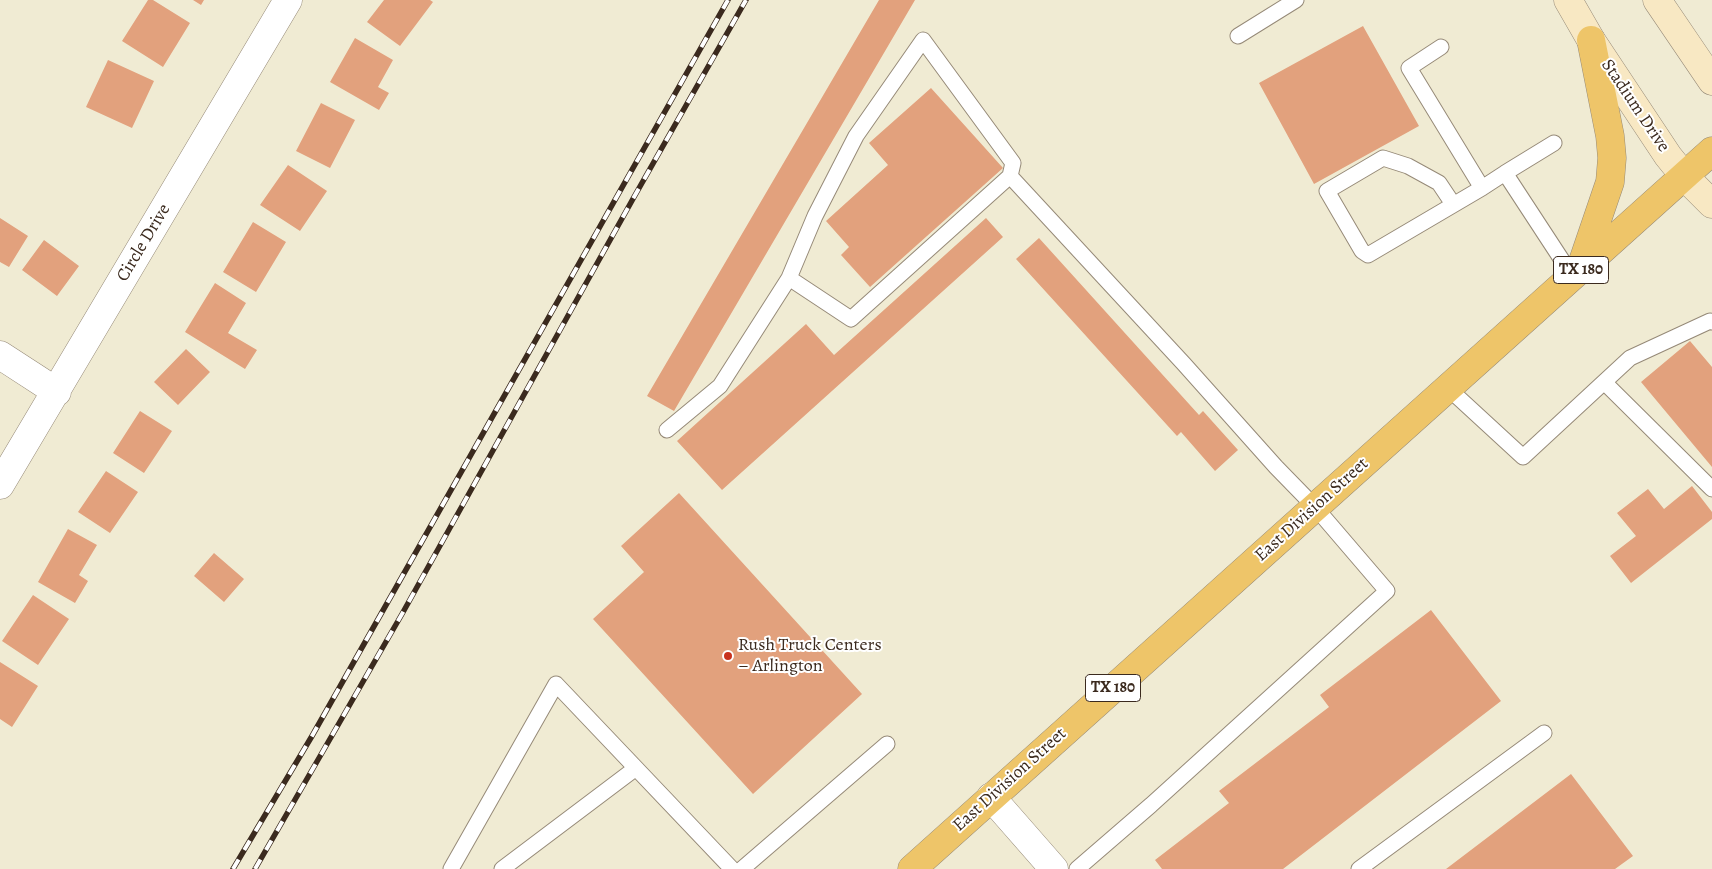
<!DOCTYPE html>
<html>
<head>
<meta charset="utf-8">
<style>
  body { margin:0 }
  canvas { display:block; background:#f0ebd3 }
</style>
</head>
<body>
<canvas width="1712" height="869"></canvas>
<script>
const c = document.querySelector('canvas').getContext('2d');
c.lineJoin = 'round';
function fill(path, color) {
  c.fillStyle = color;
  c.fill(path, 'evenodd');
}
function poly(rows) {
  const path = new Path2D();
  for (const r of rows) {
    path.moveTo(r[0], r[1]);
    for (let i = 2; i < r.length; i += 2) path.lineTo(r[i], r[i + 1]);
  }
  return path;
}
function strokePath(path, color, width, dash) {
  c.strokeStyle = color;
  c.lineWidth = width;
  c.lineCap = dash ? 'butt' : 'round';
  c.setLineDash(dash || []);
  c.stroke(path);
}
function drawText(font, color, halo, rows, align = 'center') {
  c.font = font + ' Alegreya,serif';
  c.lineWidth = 4;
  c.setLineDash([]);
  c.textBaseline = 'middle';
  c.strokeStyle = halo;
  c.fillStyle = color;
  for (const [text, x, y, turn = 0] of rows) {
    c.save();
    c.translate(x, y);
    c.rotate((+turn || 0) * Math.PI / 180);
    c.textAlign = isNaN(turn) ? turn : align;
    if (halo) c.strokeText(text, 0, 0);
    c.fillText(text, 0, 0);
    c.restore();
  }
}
fill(poly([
  [148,0,153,0,190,23,163,67,122,41],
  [193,0,204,0,201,5],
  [384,0,430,0,433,2,400,46,367,22],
  [879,0,915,0,674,411,647,396],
  [1363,26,1419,126,1314,184,1259,83],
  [355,38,393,60,378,87,389,93,379,110,330,82],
  [108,60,154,81,132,128,86,107],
  [931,88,1003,168,870,287,841,255,849,247,826,221,888,165,869,143],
  [321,103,355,120,330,168,296,151],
  [288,165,327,191,300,231,260,205],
  [0,218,28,236,9,267,0,262],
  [986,218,1003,237,722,490,677,441,806,324,834,355],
  [253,222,286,242,256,292,223,272],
  [1039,238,1199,415,1203,411,1238,450,1215,471,1181,432,1177,436,1016,259],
  [44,240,79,266,57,296,22,270],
  [215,283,246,303,228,333,257,350,245,369,185,332],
  [1690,341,1712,367,1712,467,1641,382],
  [186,349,210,372,178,405,154,382],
  [140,411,172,431,144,473,113,453],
  [106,471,138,492,110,533,78,512],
  [1692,486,1712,512,1712,519,1631,583,1610,556,1636,536,1617,513,1648,489,1664,509],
  [679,493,862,694,753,794,593,619,644,572,621,546],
  [68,529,97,545,79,575,88,581,75,603,38,582],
  [214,553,244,579,224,602,194,576],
  [33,595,69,619,38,665,2,641],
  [1431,610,1501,701,1283,869,1162,869,1155,860,1229,803,1219,791,1329,707,1320,695],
  [0,662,38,686,12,727,0,719],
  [1571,774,1633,856,1615,869,1446,869]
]), '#e2a17d');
const lane = poly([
  [1238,36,1296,0],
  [1441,47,1409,68,1482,188],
  [1505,173,1554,143],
  [1453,204,1439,183,1408,166,1383,158,1327,191,1362,251,1368,255,1482,188,1505,173,1573,277],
  [789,278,815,216,856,136,923,40,1013,163,1010,176],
  [1604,382,1712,489],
  [1448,388,1523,457,1630,358,1710,321,1712,322],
  [667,430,720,386,789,278,851,319,1010,176,1184,364,1276,467,1315,507,1387,591,1151,805,1077,869],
  [451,869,556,684,732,869],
  [502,869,636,768],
  [742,869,887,744],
  [1359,869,1544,733]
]);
const street = poly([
  [0,355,57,392],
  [0,485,288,0],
  [991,797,1054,869]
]);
const secondary = poly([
  [1568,0,1591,40,1668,156,1685,177,1712,204],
  [1657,0,1712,81]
]);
const primary = poly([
  [1580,270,1610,182,1612,158,1610,136,1591,40],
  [912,869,1712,151]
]);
strokePath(lane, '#968a78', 17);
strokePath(street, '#968a78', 29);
strokePath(secondary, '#968a78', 29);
strokePath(primary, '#968a78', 29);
strokePath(lane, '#fff', 15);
strokePath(street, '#fff', 28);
strokePath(secondary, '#f8e8c3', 28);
strokePath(primary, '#eec569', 28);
const rail = poly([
  [233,869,312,736,728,0],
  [255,869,402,614,634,197,746,0]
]);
strokePath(rail, '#3b2a1e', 5.5);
strokePath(rail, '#fff', 4, [11]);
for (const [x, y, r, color] of [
  [728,656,5,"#c8321e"]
]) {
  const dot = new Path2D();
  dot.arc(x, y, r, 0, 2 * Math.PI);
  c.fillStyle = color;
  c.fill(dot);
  strokePath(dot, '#fff', 2);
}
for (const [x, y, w] of [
  [1581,270,55],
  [1113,688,55]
]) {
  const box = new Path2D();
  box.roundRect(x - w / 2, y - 13.5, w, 27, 4);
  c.fillStyle = '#fff';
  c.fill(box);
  strokePath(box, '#3b2a1e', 1);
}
drawText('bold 16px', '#3b2a1e', null, [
  ["TX 180",1581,270],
  ["TX 180",1113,688]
]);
drawText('18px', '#3b2a1e', '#fff', [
  ["Stadium Drive",1635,106,56],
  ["Circle Drive",144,243,-59],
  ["East Division Street",1312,510,-42],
  ["East Division Street",1010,780,-42]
]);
drawText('18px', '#3b2a1e', '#fff', [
  ["Rush Truck Centers",738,646],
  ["– Arlington",738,667]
], 'left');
</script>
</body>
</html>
